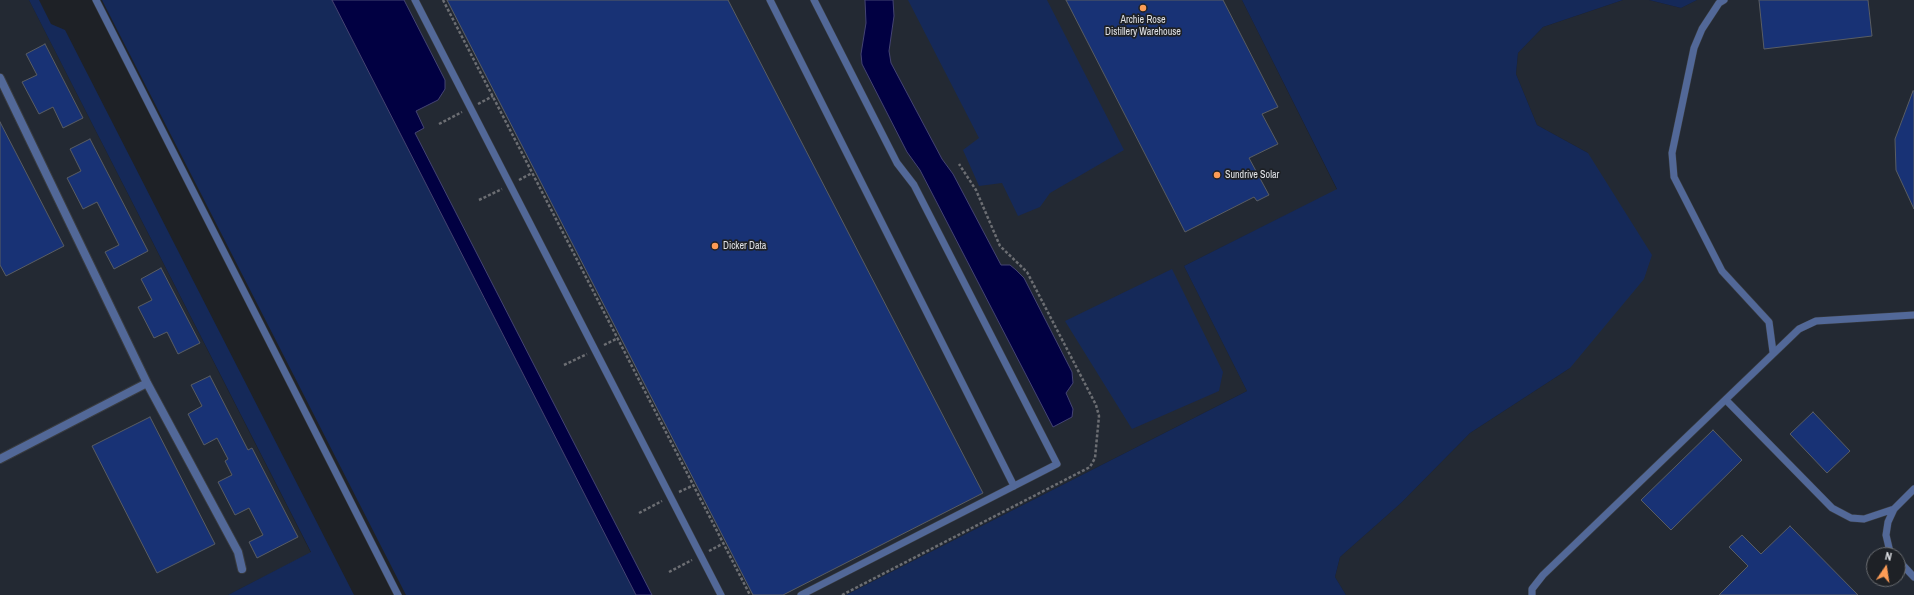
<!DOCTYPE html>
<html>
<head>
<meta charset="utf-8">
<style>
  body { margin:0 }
  #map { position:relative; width:1914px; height:595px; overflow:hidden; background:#1e2126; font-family:"Archivo Narrow",sans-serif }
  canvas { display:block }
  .north { position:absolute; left:1866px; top:547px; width:40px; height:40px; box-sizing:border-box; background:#1e2126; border:1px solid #6b6e72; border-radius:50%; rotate:13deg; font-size:11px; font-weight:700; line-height:16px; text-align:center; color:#dfe1e5 }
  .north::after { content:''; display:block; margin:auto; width:14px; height:18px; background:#fd9c56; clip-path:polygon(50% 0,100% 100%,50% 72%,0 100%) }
</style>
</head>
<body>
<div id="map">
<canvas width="1914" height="595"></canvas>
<div class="north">N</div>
</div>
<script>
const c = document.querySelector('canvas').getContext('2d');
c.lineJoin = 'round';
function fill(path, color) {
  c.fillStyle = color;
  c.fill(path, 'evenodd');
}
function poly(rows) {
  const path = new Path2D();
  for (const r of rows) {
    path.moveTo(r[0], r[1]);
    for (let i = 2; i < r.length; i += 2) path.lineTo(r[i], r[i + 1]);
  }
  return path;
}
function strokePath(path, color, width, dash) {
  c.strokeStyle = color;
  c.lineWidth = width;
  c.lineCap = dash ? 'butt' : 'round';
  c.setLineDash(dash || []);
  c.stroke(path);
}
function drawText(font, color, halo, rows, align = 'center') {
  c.font = font + ' "Archivo Narrow",sans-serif';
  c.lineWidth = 3.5;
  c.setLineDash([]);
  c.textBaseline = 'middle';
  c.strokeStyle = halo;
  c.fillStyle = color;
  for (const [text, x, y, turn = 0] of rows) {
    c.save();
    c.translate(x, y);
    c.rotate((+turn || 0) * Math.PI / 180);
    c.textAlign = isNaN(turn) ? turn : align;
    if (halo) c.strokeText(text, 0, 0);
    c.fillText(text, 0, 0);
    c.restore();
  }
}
fill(poly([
  [0,0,29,0,311,553,228,595,0,595],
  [332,0,1242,0,1337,190,1184,266,1247,391,846,595,636,595],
  [1623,0,1649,0,1681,8,1697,0,1914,0,1914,595,1346,595,1335,577,1340,557,1401,503,1470,433,1570,368,1588,153,1537,125,1516,74,1518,53,1543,27],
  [1874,555,1898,555,1898,579,1874,579]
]), '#232933');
fill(poly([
  [29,0,39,0,51,24,65,30,354,595,228,595,311,552],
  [102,0,332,0,636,595,406,595],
  [908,0,1047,0,1124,150,1050,193,1040,207,1018,216,1002,183,979,186,963,150,979,138],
  [1242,0,1623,0,1543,27,1518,53,1516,74,1537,125,1588,153,1652,255,1644,279,1570,368,1470,433,1401,503,1340,557,1335,577,1346,595,846,595,1247,391,1184,266,1337,189],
  [1649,0,1697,0,1681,8],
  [1172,269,1223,372,1219,391,1132,429,1065,321]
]), '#152959');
const water = poly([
  [332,0,404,0,445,80,445,89,438,100,416,111,424,128,415,133,652,595,636,595,332,0],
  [865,0,893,0,894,16,889,51,891,63,942,159,953,174,1001,265,1010,265,1016,270,1024,278,1072,372,1073,383,1066,393,1073,409,1072,417,1053,427,920,170,907,152,862,64,861,54,866,23,865,0]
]);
fill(water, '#010042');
strokePath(water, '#444473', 1);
const building = poly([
  [447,0,728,0,983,493,783,595,753,595,447,0],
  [1066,0,1223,0,1278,107,1262,114,1278,144,1249,158,1269,195,1257,201,1254,197,1185,232,1066,0],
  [1759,0,1868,0,1872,36,1764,49,1759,0],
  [45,44,83,118,63,128,53,107,39,114,22,82,37,75,26,54,45,44],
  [1913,91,1914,91,1914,209,1896,170,1895,139,1913,91],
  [0,122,64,246,6,276,0,265,0,122],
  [90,139,148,251,114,269,105,252,119,245,97,202,83,209,67,178,81,171,70,149,90,139],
  [161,268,200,343,178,354,167,332,154,338,138,307,152,300,141,279,161,268],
  [210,376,248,450,252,448,298,537,257,558,249,542,263,535,249,508,235,515,218,482,232,475,225,461,228,459,217,438,204,445,188,414,202,406,191,385,210,376],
  [1813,412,1850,451,1827,473,1790,434,1813,412],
  [150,417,215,544,157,573,92,446,150,417],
  [1713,430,1742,460,1671,530,1641,500,1713,430],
  [1790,526,1858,595,1719,595,1748,566,1729,547,1742,535,1761,554,1790,526]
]);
fill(building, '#183275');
strokePath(building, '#595d63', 1);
const service = poly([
  [96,0,398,595],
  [415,0,721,595],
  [770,0,1014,486],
  [1724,0,1719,3,1702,29,1694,48,1672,153,1674,177,1722,271,1769,322,1773,352],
  [1726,400,1832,508,1851,518,1864,519,1894,509],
  [1893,555,1890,552,1886,535,1888,522,1894,509,1914,489],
  [1898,560,1914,577],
  [801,595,1057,464,914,185,897,163,814,0],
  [1532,595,1532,589,1543,575,1799,329,1816,321,1914,315]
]);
const minor = poly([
  [0,78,147,383,238,552,242,569],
  [0,459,147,383]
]);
strokePath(service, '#393c41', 8);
strokePath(minor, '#393c41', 10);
strokePath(poly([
  [443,0,750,595],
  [478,104,493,96],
  [439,124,462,112],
  [519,180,532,173],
  [479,200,502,189],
  [604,345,618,338],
  [564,365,587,354],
  [679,492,694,485],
  [639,513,662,501],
  [709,551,724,543],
  [669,572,692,560],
  [842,595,1090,467,1095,458,1099,416,1096,405,1027,272,1000,246,976,190,959,164]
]), '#6c6e73', 2.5, [3, 2]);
strokePath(service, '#526898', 7);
strokePath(minor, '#526898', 8);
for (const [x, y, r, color] of [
  [1143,8,4,"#fd9c56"],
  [1217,175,4,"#fd9c56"],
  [715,246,4,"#fd9c56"]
]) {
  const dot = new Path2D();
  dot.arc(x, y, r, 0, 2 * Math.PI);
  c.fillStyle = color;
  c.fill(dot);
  strokePath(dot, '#1e2126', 1.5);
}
drawText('10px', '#dfe1e5', '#1e2126', [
  ["Archie Rose",1143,20,"center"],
  ["Distillery Warehouse",1143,32,"center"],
  ["Sundrive Solar",1225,175],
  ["Dicker Data",723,246]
], 'left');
</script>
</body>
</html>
